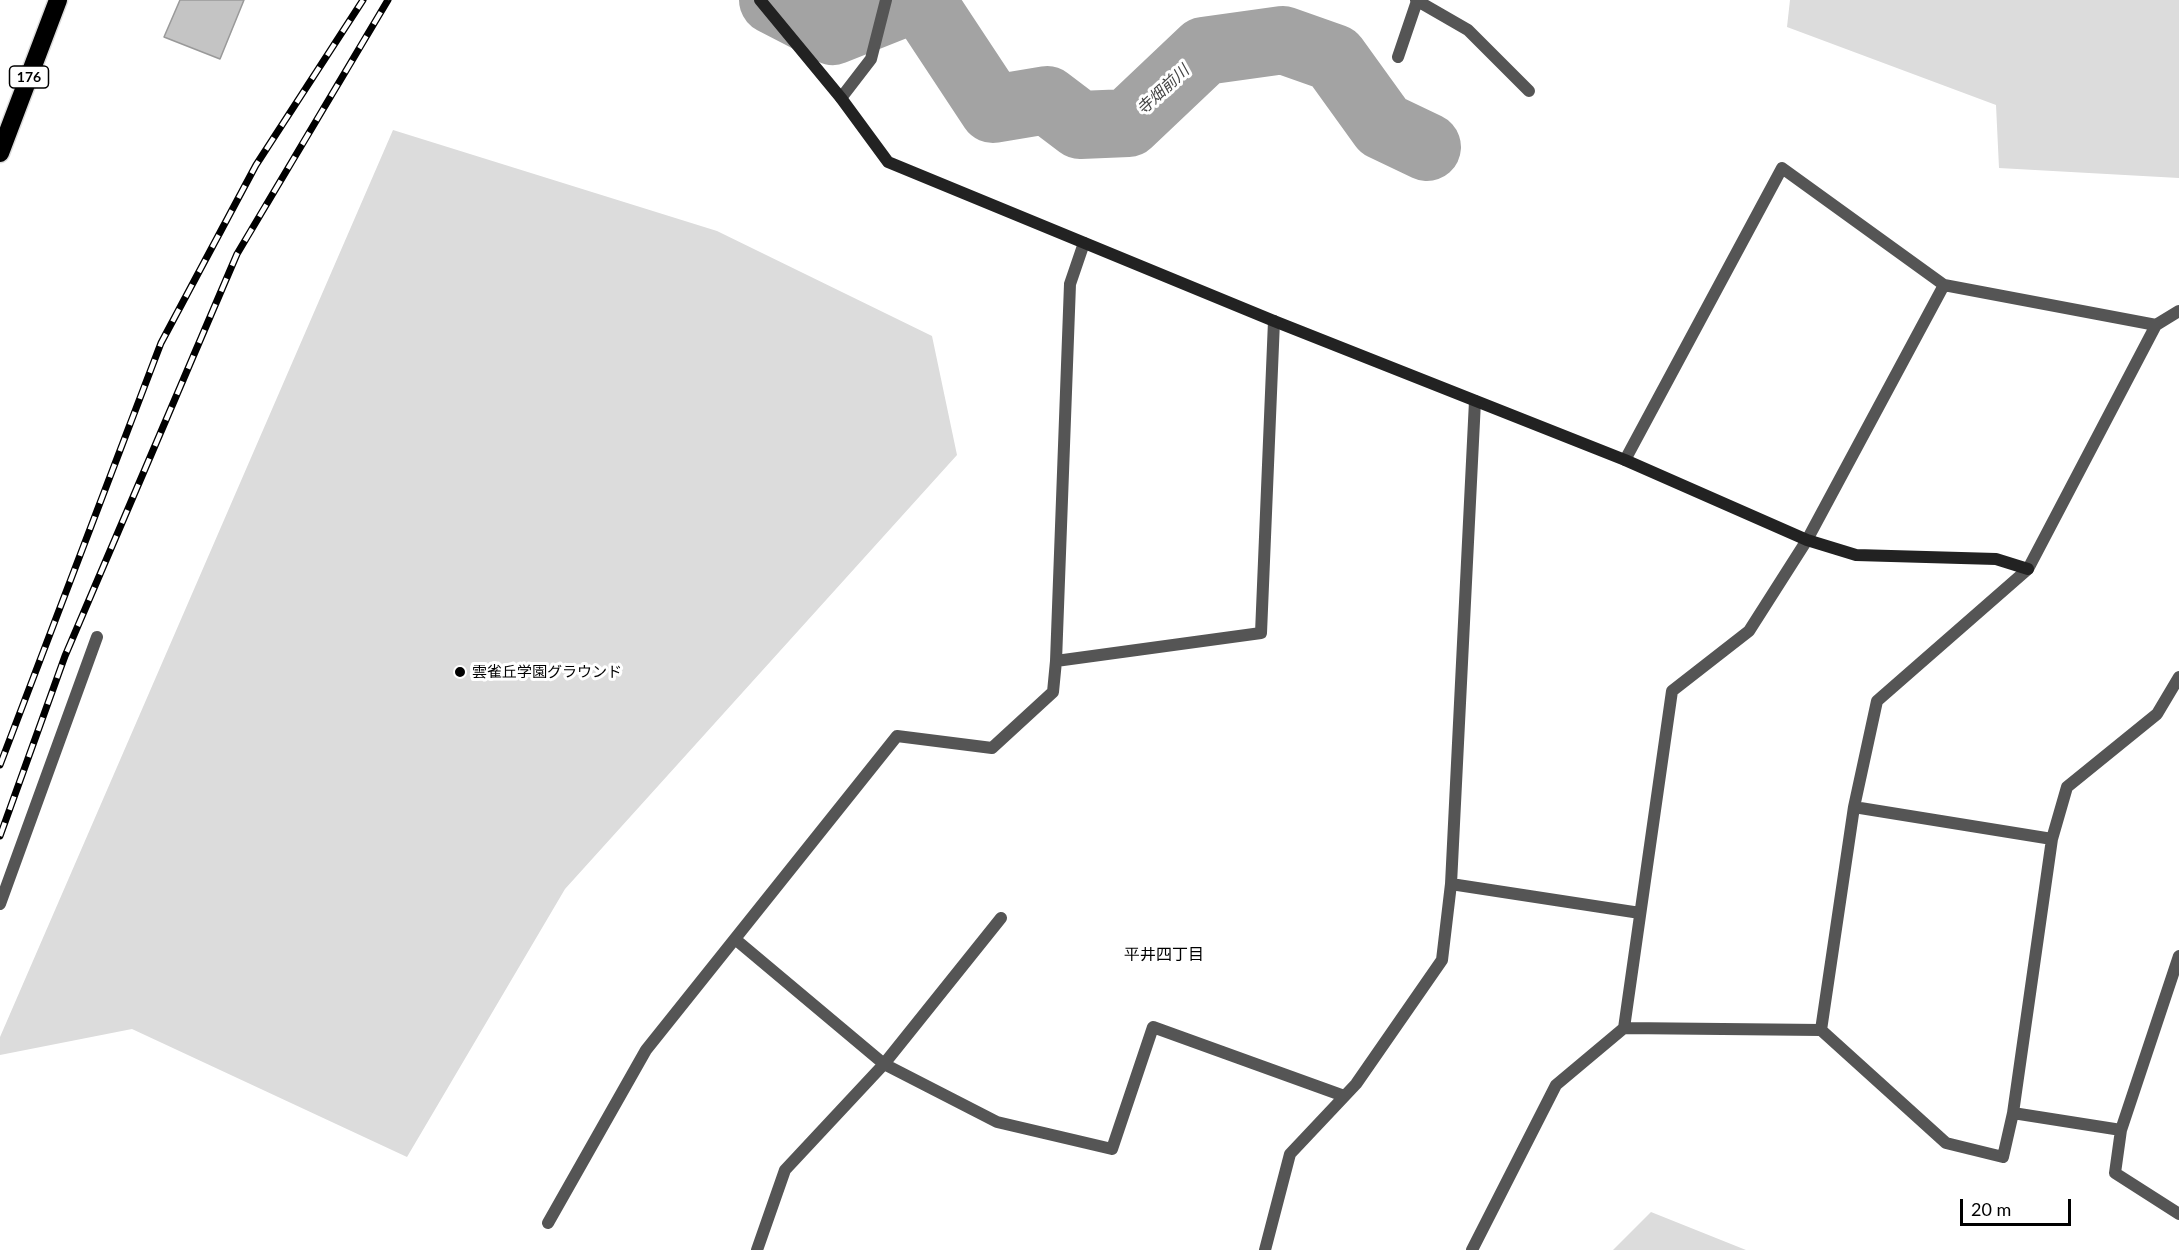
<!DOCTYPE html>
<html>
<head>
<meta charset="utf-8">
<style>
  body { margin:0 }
  #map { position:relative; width:2179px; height:1250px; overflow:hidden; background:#fff; font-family:Lato,sans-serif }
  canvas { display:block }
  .scale { position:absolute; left:1960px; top:1199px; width:111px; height:27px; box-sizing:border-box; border:3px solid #000; border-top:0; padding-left:8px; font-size:18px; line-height:21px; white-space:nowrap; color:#000; -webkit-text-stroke:4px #fff; paint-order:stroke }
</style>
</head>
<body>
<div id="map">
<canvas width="2179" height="1250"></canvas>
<div class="scale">20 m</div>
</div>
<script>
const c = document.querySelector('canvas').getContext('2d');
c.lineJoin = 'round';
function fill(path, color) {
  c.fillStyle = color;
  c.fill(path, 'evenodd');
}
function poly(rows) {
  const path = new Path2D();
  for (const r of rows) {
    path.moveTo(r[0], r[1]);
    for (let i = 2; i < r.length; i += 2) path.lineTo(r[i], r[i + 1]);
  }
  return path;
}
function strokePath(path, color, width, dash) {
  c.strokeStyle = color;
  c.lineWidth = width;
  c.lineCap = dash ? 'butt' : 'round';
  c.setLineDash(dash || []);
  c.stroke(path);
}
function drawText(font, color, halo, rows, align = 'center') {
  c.font = font + ' Lato,"Noto Sans JP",sans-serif';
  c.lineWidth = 6;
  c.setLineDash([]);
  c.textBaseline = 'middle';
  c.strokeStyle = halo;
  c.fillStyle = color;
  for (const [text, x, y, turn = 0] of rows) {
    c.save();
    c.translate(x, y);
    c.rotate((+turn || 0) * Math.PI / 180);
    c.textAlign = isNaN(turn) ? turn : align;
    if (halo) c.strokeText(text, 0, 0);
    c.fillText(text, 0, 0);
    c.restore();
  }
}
fill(poly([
  [1790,0,2179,0,2179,178,1999,168,1996,105,1787,27],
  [393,130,717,231,932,336,957,455,565,889,407,1157,132,1029,0,1055,0,1037],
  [1651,1212,1746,1250,1613,1250]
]), '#dcdcdc');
strokePath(poly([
  [773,0,833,31,911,0],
  [921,0,993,109,1047,100,1080,125,1128,123,1204,51,1283,40,1334,58,1383,126,1427,147]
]), '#a3a3a3', 68);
const building = poly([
  [180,0,244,0,220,59,164,37,180,0]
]);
fill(building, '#c4c4c4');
strokePath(building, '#999', 1.5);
const highway = poly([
  [0,153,58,0]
]);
strokePath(highway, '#dbdbdb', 21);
strokePath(poly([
  [1416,0,1468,30,1529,91],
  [1398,57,1417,1],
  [841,98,871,59,886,0],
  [1084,243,1070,284,1056,661,1261,633,1274,321],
  [1475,401,1451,884,1640,913],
  [1625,460,1782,168,1944,285,2156,325],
  [1854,807,1877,701,2028,569,2156,325,2179,311],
  [0,904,97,637],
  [735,939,884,1064,997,1122,1112,1149,1153,1027,1344,1096],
  [2179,956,2121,1130,2115,1173,2179,1214],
  [1624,1028,1672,691,1749,631,1807,540,1944,285],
  [1821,1030,1854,807,2052,839],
  [2013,1113,2121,1130],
  [548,1223,646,1050,897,736,992,748,1053,692,1056,661],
  [757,1250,785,1170,884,1064,1001,918],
  [1265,1250,1290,1154,1356,1084,1442,960,1451,884],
  [1472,1250,1556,1085,1624,1028,1821,1030,1946,1143,2003,1157,2013,1113,2052,839,2067,787,2157,714,2179,677]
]), '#555', 12);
strokePath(poly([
  [760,0,841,98,888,162,1274,321,1625,460,1807,540,1856,555,1996,559,2028,569]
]), '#222', 12);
strokePath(highway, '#000', 18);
const rail = poly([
  [0,765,161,343,256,165,363,0],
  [0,836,65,656,237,254,388,0]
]);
strokePath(rail, '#000', 7);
strokePath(rail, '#fff', 4.5, [14]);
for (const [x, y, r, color] of [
  [460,672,6,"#000"]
]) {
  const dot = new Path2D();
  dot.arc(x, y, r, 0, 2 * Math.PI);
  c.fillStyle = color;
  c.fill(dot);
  strokePath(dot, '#fff', 2);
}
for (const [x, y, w] of [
  [29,77,39]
]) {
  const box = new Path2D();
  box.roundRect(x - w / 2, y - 11, w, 22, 4.5);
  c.fillStyle = '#fff';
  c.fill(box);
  strokePath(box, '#000', 1.5);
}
drawText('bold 14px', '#000', null, [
  ["176",29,77]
]);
drawText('15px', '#000', '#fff', [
  ["雲雀丘学園グラウンド",472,672]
], 'left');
drawText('italic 16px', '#444', '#fff', [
  ["寺畑前川",1163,90,-43]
]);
drawText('16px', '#000', '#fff', [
  ["平井四丁目",1164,955]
]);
</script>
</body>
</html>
